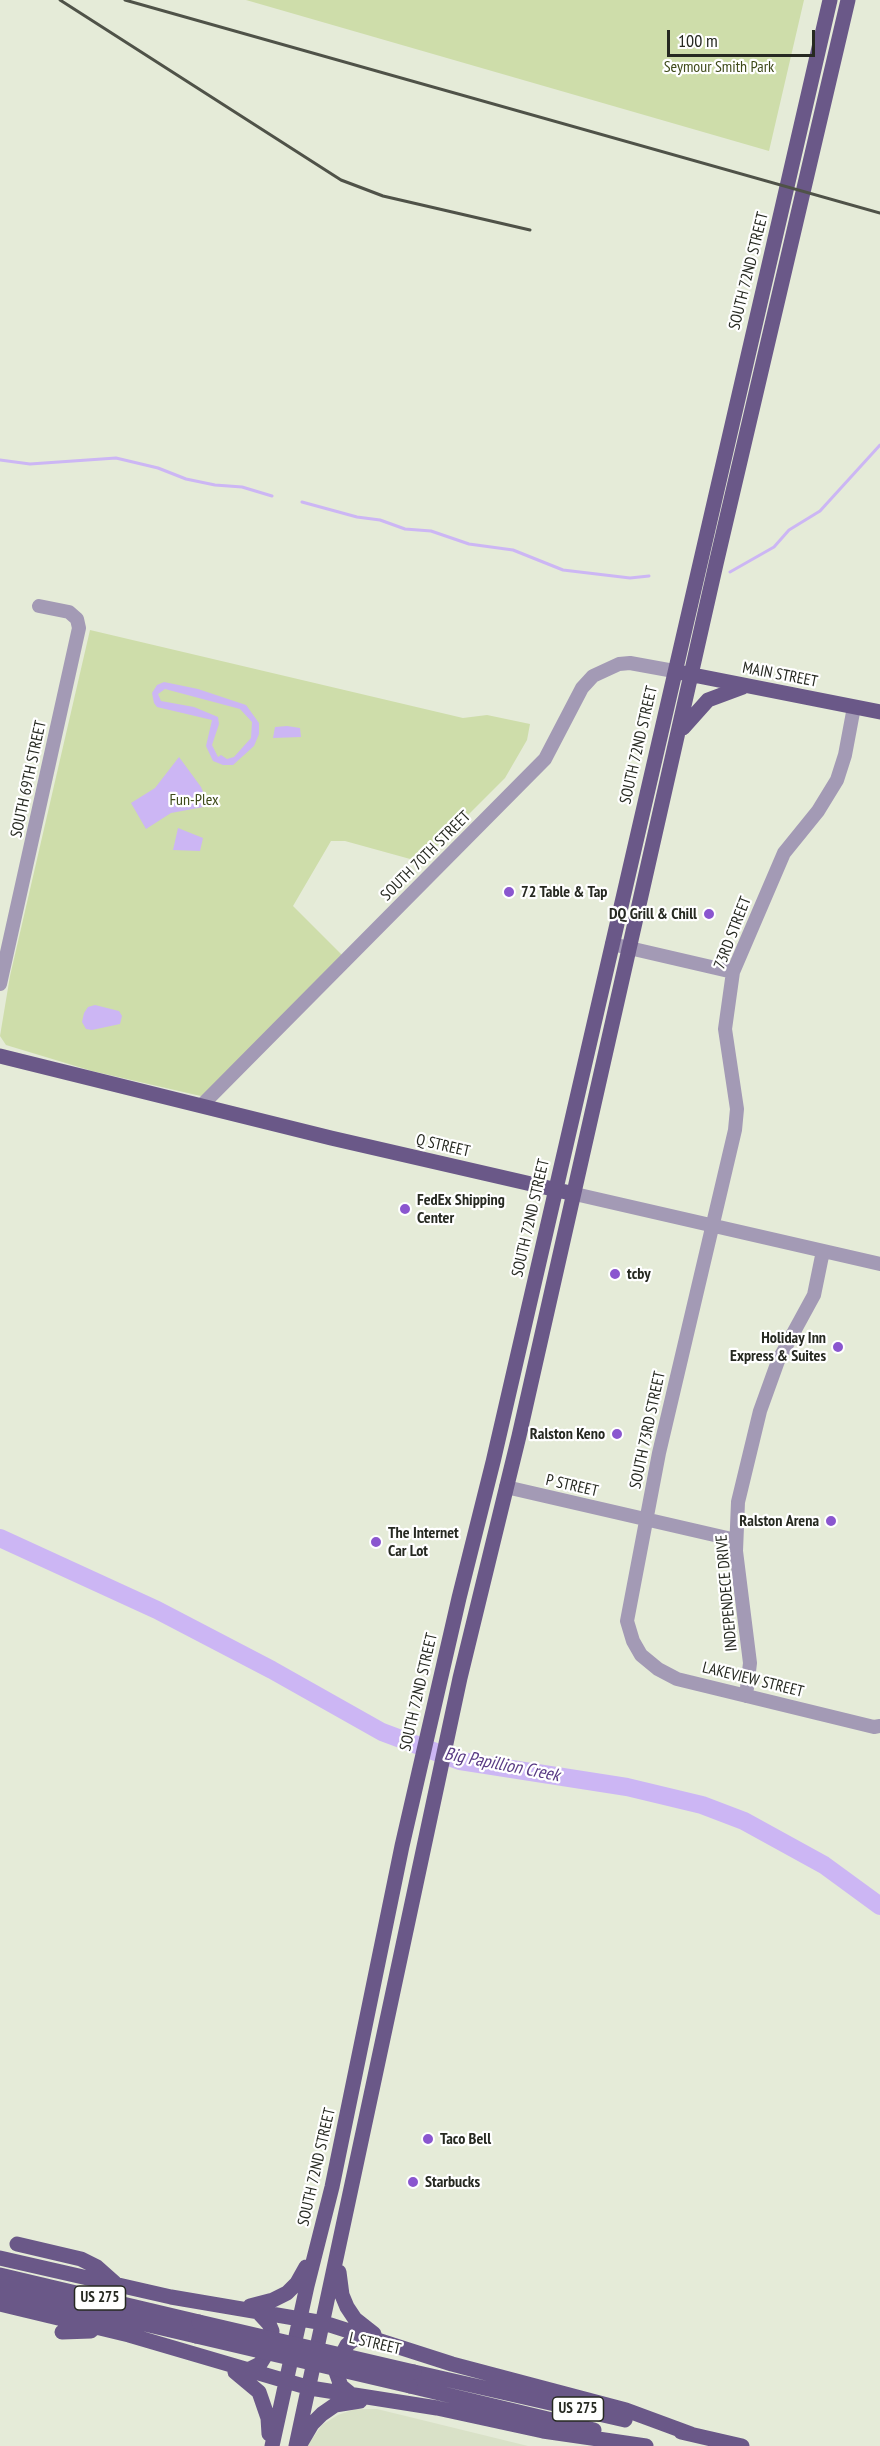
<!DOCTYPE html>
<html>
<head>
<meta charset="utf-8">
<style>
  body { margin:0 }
  #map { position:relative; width:880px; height:2446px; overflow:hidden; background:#e5ebd8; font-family:"PT Sans Narrow",sans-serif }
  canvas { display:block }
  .scale { position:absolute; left:667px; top:30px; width:148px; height:27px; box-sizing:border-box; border:3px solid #262921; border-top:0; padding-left:8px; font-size:18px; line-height:21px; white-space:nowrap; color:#262921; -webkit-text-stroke:4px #fff; paint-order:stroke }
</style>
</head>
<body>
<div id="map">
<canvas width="880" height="2446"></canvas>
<div class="scale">100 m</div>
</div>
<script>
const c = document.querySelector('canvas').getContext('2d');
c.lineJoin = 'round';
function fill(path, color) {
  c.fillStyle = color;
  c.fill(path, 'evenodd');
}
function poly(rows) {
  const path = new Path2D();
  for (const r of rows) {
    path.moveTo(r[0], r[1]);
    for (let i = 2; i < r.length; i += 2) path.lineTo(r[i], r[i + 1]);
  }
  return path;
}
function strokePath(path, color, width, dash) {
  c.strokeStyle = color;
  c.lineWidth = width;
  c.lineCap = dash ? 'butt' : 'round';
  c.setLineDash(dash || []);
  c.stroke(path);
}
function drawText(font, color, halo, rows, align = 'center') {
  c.font = font + ' "PT Sans Narrow",sans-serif';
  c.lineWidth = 4.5;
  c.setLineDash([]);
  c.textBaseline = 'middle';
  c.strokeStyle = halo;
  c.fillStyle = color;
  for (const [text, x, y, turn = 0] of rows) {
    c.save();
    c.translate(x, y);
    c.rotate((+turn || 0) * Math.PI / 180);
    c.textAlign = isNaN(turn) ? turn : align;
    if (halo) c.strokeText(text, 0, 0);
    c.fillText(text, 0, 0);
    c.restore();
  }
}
fill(poly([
  [355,2409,377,2409,528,2446,307,2446,322,2425,338,2415]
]), '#d9e1c7');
fill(poly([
  [246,0,804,0,769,151],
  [90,630,463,718,487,715,530,724,527,740,505,778,421,862,345,841,331,841,293,906,343,956,205,1097,92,1071,6,1045,0,1036,10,976]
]), '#ceddaa');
fill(poly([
  [164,682,198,689,246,705,259,723,259,734,254,746,233,765,223,765,213,761,206,746,212,720,157,707,154,703,152,693,157,685],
  [165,689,240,709,252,722,251,738,234,757,227,759,221,755,218,757,212,745,219,724,218,717,194,707,161,701,158,694],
  [287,726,300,728,301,737,273,738,275,727],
  [179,757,201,787,209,806,171,813,146,829,131,803,155,788],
  [178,828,203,838,200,851,173,850],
  [95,1005,119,1011,122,1016,120,1024,92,1030,86,1029,82,1022,84,1013,88,1007]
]), '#ccb6f4');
strokePath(poly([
  [0,460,30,464,116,458,158,468,186,479,215,485,242,487,272,496],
  [302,502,357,517,380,520,405,529,431,531,469,544,513,550,563,570,630,578,649,576],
  [730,572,774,547,789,530,820,511,880,445]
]), '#ccb6f4', 3);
strokePath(poly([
  [0,1538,157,1610,272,1670,382,1732,460,1761,627,1787,702,1805,744,1821,824,1865,880,1906]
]), '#ccb6f4', 18);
strokePath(poly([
  [854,707,845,755,837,780,818,811,784,853,733,972,725,1029,737,1109,735,1130,659,1453,627,1621,633,1641,641,1655,658,1669,677,1679,874,1727,880,1726],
  [612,944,733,972],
  [0,984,79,628,77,619,69,612,39,606],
  [203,1104,545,759,582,688,593,676,619,664,630,663,674,671],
  [575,1194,880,1264],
  [506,1487,736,1540],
  [746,1696,750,1663,736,1551,738,1502,760,1411,778,1361,814,1295,823,1251]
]), '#a39ab5', 14);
strokePath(poly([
  [683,673,880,712],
  [683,728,708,700,743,687],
  [0,1056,331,1138,566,1192],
  [17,2244,81,2259,97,2267,115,2283],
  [0,2258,171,2297,324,2323,452,2364,626,2410,691,2434],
  [339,2272,342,2295,347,2307,355,2319,374,2334],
  [0,2275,199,2322],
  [0,2290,196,2336],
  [0,2304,129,2335,310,2388,437,2408,543,2431,646,2446],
  [250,2306,273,2300,287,2293,297,2283,306,2267],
  [62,2332,91,2331],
  [246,2371,260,2364,270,2348,272,2331,269,2324,257,2311],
  [235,2372,259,2392,268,2418,269,2434],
  [414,2372,625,2420],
  [410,2386,594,2430],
  [352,2395,341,2386,336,2372,337,2364,347,2345,353,2340,369,2337],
  [681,2432,742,2446],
  [302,2441,312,2424,322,2414,335,2405,360,2401],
  [272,2446,307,2286,332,2187,402,1846,459,1598,493,1462,830,0],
  [296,2446,460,1678,519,1436,716,564,848,0]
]), '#6a5888', 15);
strokePath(poly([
  [60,0,341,180,383,196,530,230],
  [125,0,880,213]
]), '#4f5248', 3);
strokePath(poly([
  [199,2322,414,2372],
  [196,2336,410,2386]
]), '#6a5888', 15);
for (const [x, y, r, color] of [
  [509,892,6,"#8a56cf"],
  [709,914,6,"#8a56cf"],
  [405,1209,6,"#8a56cf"],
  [615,1274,6,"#8a56cf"],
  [838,1347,6,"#8a56cf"],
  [617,1434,6,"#8a56cf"],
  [831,1521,6,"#8a56cf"],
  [376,1542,6,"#8a56cf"],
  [428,2139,6,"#8a56cf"],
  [413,2182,6,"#8a56cf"]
]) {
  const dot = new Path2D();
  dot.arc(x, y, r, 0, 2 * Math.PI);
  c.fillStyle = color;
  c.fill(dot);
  strokePath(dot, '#fff', 2);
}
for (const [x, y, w] of [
  [100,2298,51],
  [578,2409,51]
]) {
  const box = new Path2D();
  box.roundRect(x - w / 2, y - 12, w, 24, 4.5);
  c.fillStyle = '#fff';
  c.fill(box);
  strokePath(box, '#262921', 1.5);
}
drawText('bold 15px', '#262921', null, [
  ["US 275",100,2298],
  ["US 275",578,2409]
]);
drawText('16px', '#3e4a19', '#fff', [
  ["Seymour Smith Park",719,67],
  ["Fun-Plex",194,800]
]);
drawText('16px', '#262921', '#fff', [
  ["SOUTH 72ND STREET",749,271,-76],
  ["MAIN STREET",780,675,11],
  ["SOUTH 72ND STREET",639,745,-77],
  ["SOUTH 69TH STREET",29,779,-78],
  ["SOUTH 70TH STREET",426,856,-45],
  ["73RD STREET",733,933,-69],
  ["Q STREET",443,1146,13],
  ["SOUTH 72ND STREET",531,1218,-77],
  ["SOUTH 73RD STREET",648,1430,-78],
  ["P STREET",572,1486,13],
  ["INDEPENDECE DRIVE",727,1593,-95],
  ["LAKEVIEW STREET",753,1680,14],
  ["SOUTH 72ND STREET",419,1692,-77],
  ["SOUTH 72ND STREET",317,2167,-77],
  ["L STREET",375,2344,13]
]);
drawText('bold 16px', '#262921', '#fff', [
  ["72 Table & Tap",521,892],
  ["DQ Grill & Chill",697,914,"right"],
  ["FedEx Shipping",417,1200],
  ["Center",417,1218],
  ["tcby",627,1274],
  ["Holiday Inn",826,1338,"right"],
  ["Express & Suites",826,1356,"right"],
  ["Ralston Keno",605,1434,"right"],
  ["Ralston Arena",819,1521,"right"],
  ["The Internet",388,1533],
  ["Car Lot",388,1551],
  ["Taco Bell",440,2139],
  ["Starbucks",425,2182]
], 'left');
drawText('italic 18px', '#593a84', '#fff', [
  ["Big Papillion Creek",502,1765,11]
]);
</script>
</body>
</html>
